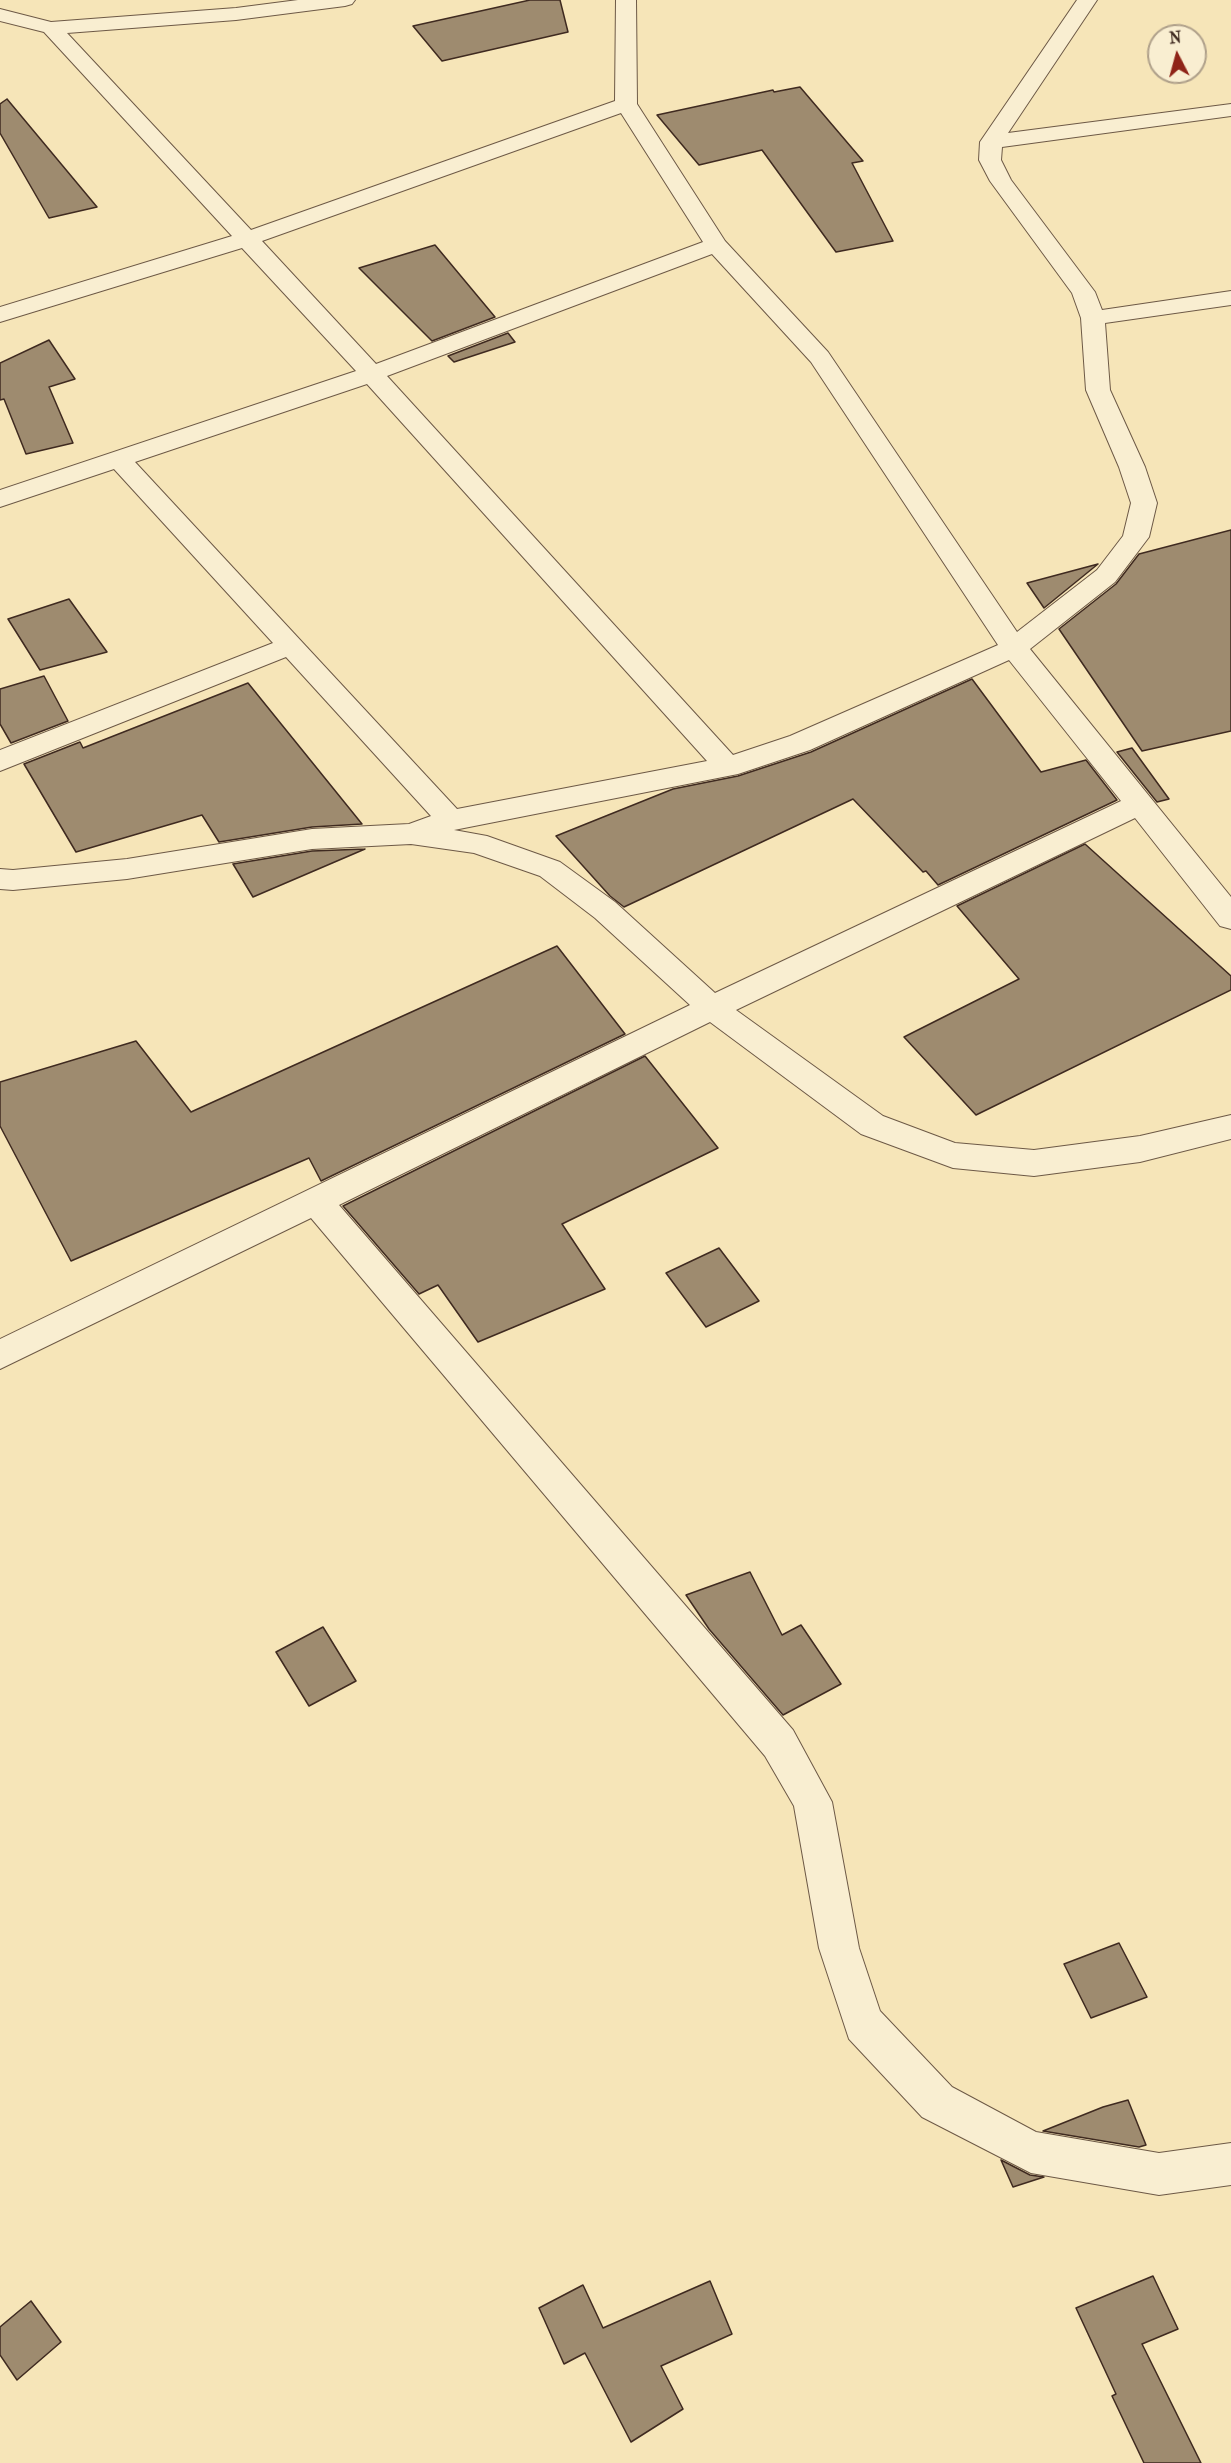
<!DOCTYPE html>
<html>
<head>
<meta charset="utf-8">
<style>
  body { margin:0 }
  #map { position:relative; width:1231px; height:2463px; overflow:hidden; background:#f6e5b8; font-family:"IM FELL French Canon",serif }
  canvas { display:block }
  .north { position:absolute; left:1147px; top:24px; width:60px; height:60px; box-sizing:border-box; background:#f9eed1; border:2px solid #afa08a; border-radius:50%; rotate:354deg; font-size:16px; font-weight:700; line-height:24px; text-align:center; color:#3f2a20 }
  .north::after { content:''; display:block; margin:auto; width:21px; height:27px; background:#8f2418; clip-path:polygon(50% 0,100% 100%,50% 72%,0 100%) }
</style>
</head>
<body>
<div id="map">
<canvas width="1231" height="2463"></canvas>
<div class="north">N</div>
</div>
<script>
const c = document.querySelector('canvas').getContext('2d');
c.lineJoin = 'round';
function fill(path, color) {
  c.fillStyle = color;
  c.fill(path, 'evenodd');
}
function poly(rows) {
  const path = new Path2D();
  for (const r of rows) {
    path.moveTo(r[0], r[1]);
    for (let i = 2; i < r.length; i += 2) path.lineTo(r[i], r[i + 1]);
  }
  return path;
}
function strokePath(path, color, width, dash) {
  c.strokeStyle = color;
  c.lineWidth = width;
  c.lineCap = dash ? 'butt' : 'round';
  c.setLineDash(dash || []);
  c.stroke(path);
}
const building = poly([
  [530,0,560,0,568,32,442,61,413,26,530,0],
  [800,87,863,161,852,163,893,241,836,252,762,150,699,165,657,115,773,90,774,92,800,87],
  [7,99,97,207,49,218,0,133,0,104,7,99],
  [435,245,495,317,432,341,359,268,435,245],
  [508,333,515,342,454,362,448,356,508,333],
  [49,340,75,379,49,387,73,443,26,454,4,399,0,400,0,363,49,340],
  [1231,530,1231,731,1142,751,1059,629,1116,584,1139,554,1231,530],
  [1098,564,1044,608,1027,583,1098,564],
  [69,599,107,652,40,670,8,619,69,599],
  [44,676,68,721,11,743,0,724,0,689,44,676],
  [972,679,1041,772,1086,760,1117,800,938,885,926,871,923,872,853,799,624,907,610,896,556,836,673,789,738,776,811,752,972,679],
  [248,683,362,824,312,827,219,842,202,815,76,852,24,764,80,742,83,748,248,683],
  [1132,748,1169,799,1157,802,1117,752,1132,748],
  [1085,844,1231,976,1231,990,976,1115,904,1037,1019,979,957,906,1085,844],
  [365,849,253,897,233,864,312,851,365,849],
  [557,946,625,1034,321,1181,309,1158,71,1261,0,1126,0,1082,136,1041,191,1112,557,946],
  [645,1056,718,1148,562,1224,605,1289,478,1342,438,1285,419,1294,343,1206,645,1056],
  [719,1248,759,1301,706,1327,666,1273,719,1248],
  [750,1572,782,1635,801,1625,841,1684,783,1715,709,1629,686,1595,750,1572],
  [323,1627,356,1681,309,1706,276,1652,323,1627],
  [1119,1943,1147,1997,1091,2018,1064,1964,1119,1943],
  [1128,2100,1146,2145,1139,2147,1043,2131,1103,2107,1128,2100],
  [1001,2160,1030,2175,1044,2177,1013,2187,1001,2160],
  [1153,2276,1178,2329,1142,2344,1201,2463,1144,2463,1112,2396,1116,2394,1076,2308,1153,2276],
  [710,2281,732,2334,661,2366,683,2409,631,2442,585,2353,564,2364,539,2308,583,2285,603,2328,710,2281],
  [31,2301,61,2342,17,2380,0,2355,0,2327,31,2301]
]);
fill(building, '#9e8b6f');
strokePath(building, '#3f2a20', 1.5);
const street = poly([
  [298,0,355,0,352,4,345,6,236,20,67,33,251,230,615,101,616,0,636,0,637,104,725,241,828,352,1017,632,1097,570,1123,536,1131,503,1119,467,1086,390,1081,318,1072,293,990,181,979,160,980,142,1077,0,1097,0,1008,133,1231,104,1231,116,1002,147,1001,160,1011,180,1095,292,1102,310,1231,291,1231,305,1105,323,1110,390,1145,467,1157,503,1149,537,1115,582,1030,649,1231,897,1231,929,1220,926,1135,818,736,1010,883,1116,955,1143,1034,1150,1140,1136,1231,1115,1231,1139,1140,1162,1034,1176,953,1168,861,1134,710,1022,339,1205,793,1730,832,1802,859,1948,880,2011,952,2087,1036,2132,1159,2153,1231,2143,1231,2185,1159,2195,1031,2173,922,2117,849,2039,819,1948,794,1806,765,1756,311,1218,0,1369,0,1339,690,1005,595,918,540,876,474,853,411,844,312,849,127,879,13,890,0,889,0,869,13,870,127,859,312,829,409,824,431,816,286,657,0,771,0,750,273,643,114,469,0,507,0,490,356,371,242,248,0,322,0,307,232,236,44,32,0,21,0,9,51,22,236,8,298,0],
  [621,113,703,242,376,364,262,241,621,113],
  [712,254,811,362,998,645,790,736,733,755,387,376,712,254],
  [367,384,707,761,457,809,135,462,367,384],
  [1009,660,1121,801,715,993,615,902,560,862,487,836,454,830,738,774,810,750,1009,660]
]);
strokePath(street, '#6d5946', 2);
fill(street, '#f9eed1');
</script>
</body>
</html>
